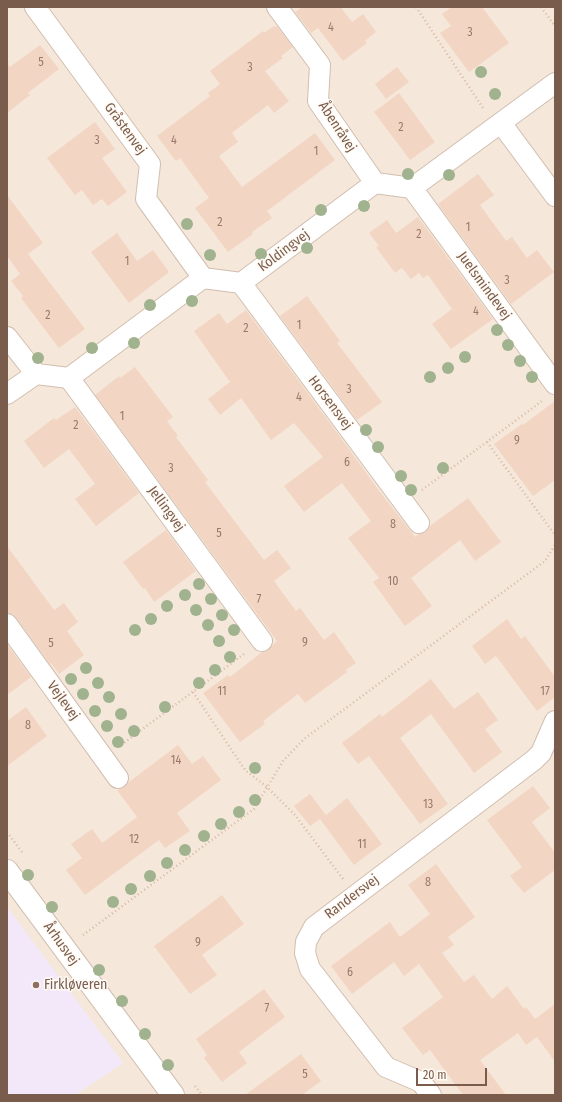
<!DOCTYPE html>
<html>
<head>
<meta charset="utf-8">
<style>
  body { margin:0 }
  #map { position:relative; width:562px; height:1102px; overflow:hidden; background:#fdf6ec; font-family:"Fira Sans Condensed",sans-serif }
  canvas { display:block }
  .frame { position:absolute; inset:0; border:8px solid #7a5c4d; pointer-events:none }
  .scale { position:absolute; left:416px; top:1068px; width:71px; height:18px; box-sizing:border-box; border:2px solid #7a5c4d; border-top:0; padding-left:5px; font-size:12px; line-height:14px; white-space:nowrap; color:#7a5c4d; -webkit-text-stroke:3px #fffaf3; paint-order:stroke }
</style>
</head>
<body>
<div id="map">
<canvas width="562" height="1102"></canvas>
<div class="frame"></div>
<div class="scale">20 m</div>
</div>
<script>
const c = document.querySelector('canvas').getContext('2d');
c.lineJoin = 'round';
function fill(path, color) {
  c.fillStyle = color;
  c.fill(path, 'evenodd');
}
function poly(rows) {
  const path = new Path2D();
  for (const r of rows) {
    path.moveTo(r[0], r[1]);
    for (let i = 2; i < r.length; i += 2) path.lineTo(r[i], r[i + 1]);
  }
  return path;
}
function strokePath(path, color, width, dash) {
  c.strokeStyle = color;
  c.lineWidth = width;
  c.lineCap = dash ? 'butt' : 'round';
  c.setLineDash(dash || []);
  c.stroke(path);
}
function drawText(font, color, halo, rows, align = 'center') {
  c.font = font + ' "Fira Sans Condensed",sans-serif';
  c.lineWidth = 3;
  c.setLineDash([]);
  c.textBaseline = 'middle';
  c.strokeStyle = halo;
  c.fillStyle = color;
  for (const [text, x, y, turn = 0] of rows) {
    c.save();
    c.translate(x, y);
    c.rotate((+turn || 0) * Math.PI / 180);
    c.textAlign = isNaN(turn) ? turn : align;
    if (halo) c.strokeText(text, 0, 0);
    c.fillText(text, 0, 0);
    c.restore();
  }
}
fill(poly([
  [7,7,555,7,555,1095,7,1095]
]), '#f5e8da');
fill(poly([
  [7,907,123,1063,75,1095,7,1095]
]), '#f3e8fa');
fill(poly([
  [302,7,345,7,342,9,352,22,363,14,376,32,365,41,367,43,343,61,318,28,311,33,295,12],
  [452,7,482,7,509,43,469,72,440,33,451,26,442,14],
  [274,26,275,27,277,26,293,47,281,56,283,58,265,71,289,101,274,113,268,105,232,133,238,142,219,156,242,187,315,133,335,160,267,211,272,218,252,232,253,234,228,252,195,208,209,198,180,158,176,161,157,136,210,96,208,93,220,84,210,71,263,31,264,33],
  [40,45,59,69,28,93,30,95,7,113,7,63,10,67],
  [397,67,409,82,386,99,375,84],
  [399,93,435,142,410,160,374,112],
  [95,122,115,149,102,158,127,192,108,206,102,199,93,205,82,190,75,195,47,158],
  [478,174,494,195,480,205,506,241,512,237,527,258,537,250,554,272,511,304,438,204],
  [7,195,43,243,28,254,85,329,59,348,21,298,23,296,11,281,20,274,7,256],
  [418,217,493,319,451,349,432,324,452,309,428,275,423,278,419,273,411,279,402,268,395,273,376,247,379,246,369,233,387,220,396,233],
  [117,233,137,261,153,250,169,272,129,303,91,252],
  [307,296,340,341,337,343,382,402,357,420,280,316],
  [246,310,338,434,380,492,415,537,419,534,426,532,430,526,468,498,501,542,475,561,460,540,411,578,432,606,405,626,373,582,379,578,348,538,371,521,342,483,304,512,284,486,323,457,294,423,271,440,241,398,220,415,208,399,230,382,194,331,219,313,227,324],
  [135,367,173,417,167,421,178,436,176,437,208,480,205,482,264,560,277,550,291,568,274,581,296,611,300,608,324,640,334,632,356,663,346,670,347,672,305,703,298,694,263,721,265,724,240,742,203,693,228,675,230,677,262,652,268,650,277,641,95,395,119,376,120,378],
  [555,401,555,480,533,496,494,444,522,424,523,425],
  [75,407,139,493,96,526,75,499,95,484,69,449,44,468,24,441,54,418,56,420],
  [166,530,196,571,154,602,145,588,143,589,123,562],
  [7,546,54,610,64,603,78,622,67,631,84,655,59,674,51,663,50,664,16,617,12,614,7,613],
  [507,619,521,639,525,636,555,677,555,697,537,711,496,656,485,664,472,646],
  [7,644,31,677,7,695],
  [431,679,454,709,478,692,498,720,485,729,502,752,474,773,431,714,400,738,448,804,420,824,369,756,358,764,342,743,380,714,382,717],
  [26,707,47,736,7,766,7,721],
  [178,745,192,764,203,756,221,780,177,813,190,831,165,848,159,840,85,895,66,870,82,858,71,844,92,829,102,843,137,817,117,790,125,787,129,782],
  [533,786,550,808,532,822,555,853,555,870,524,893,510,876,522,867,487,820],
  [310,794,326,815,347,798,382,844,354,865,320,819,310,826,294,806],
  [436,864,475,917,448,937,454,945,442,953,464,982,474,975,492,999,507,986,524,1009,526,1007,535,1019,555,1004,555,1062,537,1037,526,1045,518,1033,480,1060,506,1095,463,1095,430,1050,423,1055,402,1028,443,997,419,964,404,976,394,962,352,994,331,966,390,922,400,937,430,914,408,885],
  [222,895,244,924,202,955,217,975,190,994,154,946],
  [264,989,285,1017,239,1052,247,1063,222,1082,204,1058,207,1055,196,1039],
  [301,1054,321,1081,302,1095,245,1095]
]), '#f3d5c3');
const minor = poly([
  [35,7,150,164,146,199,203,278],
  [277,7,320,65,318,101,375,183],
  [501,123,555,196],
  [412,188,555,384],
  [241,283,419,523],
  [7,337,36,374],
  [69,378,262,641],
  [7,394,36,374,69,378,203,278,241,283,375,183,412,188,555,83],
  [7,624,118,778],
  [431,1095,421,1082,386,1067,310,969,305,953,306,942,314,927,534,760,541,753,555,721]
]);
const tertiary = poly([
  [7,871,173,1095]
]);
strokePath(minor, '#d1beb0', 22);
strokePath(tertiary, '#d1beb0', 24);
strokePath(poly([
  [416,7,483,108],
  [541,7,555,26],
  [487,442,555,535],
  [422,490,542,401],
  [193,692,245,770,267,787,295,815,343,879],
  [121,745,244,654],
  [7,832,22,852],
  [83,935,254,809,283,761,304,739,545,561,555,545],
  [195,1086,202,1095]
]), '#d9b8a5', 2.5, [1, 3]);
strokePath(minor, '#fff', 20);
strokePath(tertiary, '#fff', 22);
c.fillStyle = '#a0b28e';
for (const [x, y] of [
  [481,72],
  [495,94],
  [408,174],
  [449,175],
  [364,206],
  [321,210],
  [187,224],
  [307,248],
  [261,254],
  [210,255],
  [192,301],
  [150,305],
  [497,330],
  [134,343],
  [508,345],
  [92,348],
  [465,357],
  [38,358],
  [520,361],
  [448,368],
  [430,377],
  [532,377],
  [366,430],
  [378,447],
  [443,468],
  [401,476],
  [411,490],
  [199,584],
  [185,595],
  [211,599],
  [167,606],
  [196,610],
  [222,615],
  [151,619],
  [208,625],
  [135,630],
  [234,630],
  [219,641],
  [230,657],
  [86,668],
  [215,670],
  [71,679],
  [98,683],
  [199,683],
  [83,694],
  [109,697],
  [165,707],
  [95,711],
  [121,714],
  [107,726],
  [134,731],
  [118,742],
  [255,768],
  [255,800],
  [239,812],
  [221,824],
  [204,836],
  [185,850],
  [167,863],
  [28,875],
  [150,876],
  [131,889],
  [113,902],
  [52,907],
  [99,970],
  [122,1001],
  [145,1034],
  [168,1065]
]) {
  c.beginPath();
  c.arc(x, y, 6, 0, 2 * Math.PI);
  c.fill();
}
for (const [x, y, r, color] of [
  [36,985,4,"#8d6e63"]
]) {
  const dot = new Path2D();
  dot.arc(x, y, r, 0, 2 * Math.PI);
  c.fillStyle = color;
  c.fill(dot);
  strokePath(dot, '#fffaf3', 1.5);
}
drawText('12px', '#987a6a', null, [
  ["4",331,28],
  ["3",470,33],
  ["5",41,63],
  ["3",250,68],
  ["2",401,128],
  ["3",97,141],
  ["4",174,141],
  ["1",316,152],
  ["2",220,223],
  ["1",468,228],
  ["2",419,235],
  ["1",127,262],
  ["3",507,281],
  ["4",476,312],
  ["2",48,316],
  ["1",299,326],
  ["2",246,329],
  ["3",349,390],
  ["4",299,398],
  ["1",122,417],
  ["2",76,426],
  ["9",517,441],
  ["6",347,463],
  ["3",171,469],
  ["8",393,525],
  ["5",219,534],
  ["10",393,582],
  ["7",259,600],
  ["9",305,643],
  ["5",51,644],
  ["11",222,692],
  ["17",545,692],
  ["8",28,726],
  ["14",176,761],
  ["13",428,805],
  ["12",134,840],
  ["11",362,845],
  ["8",428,883],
  ["9",198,943],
  ["6",350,973],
  ["7",267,1009],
  ["5",305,1075]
]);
drawText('14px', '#7a5c4d', '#fffaf3', [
  ["Åbenråvej",337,127,57],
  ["Gråstenvej",125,129,54],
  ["Koldingvej",284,251,-37],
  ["Juelsmindevej",484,286,54],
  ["Horsensvej",330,403,53],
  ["Jellingvej",166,509,54],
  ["Vejlevej",63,701,54],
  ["Randersvej",352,897,-37],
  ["Århusvej",61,944,54]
]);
drawText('14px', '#785e54', '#fffaf3', [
  ["Firkløveren",44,985]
], 'left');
</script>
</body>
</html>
